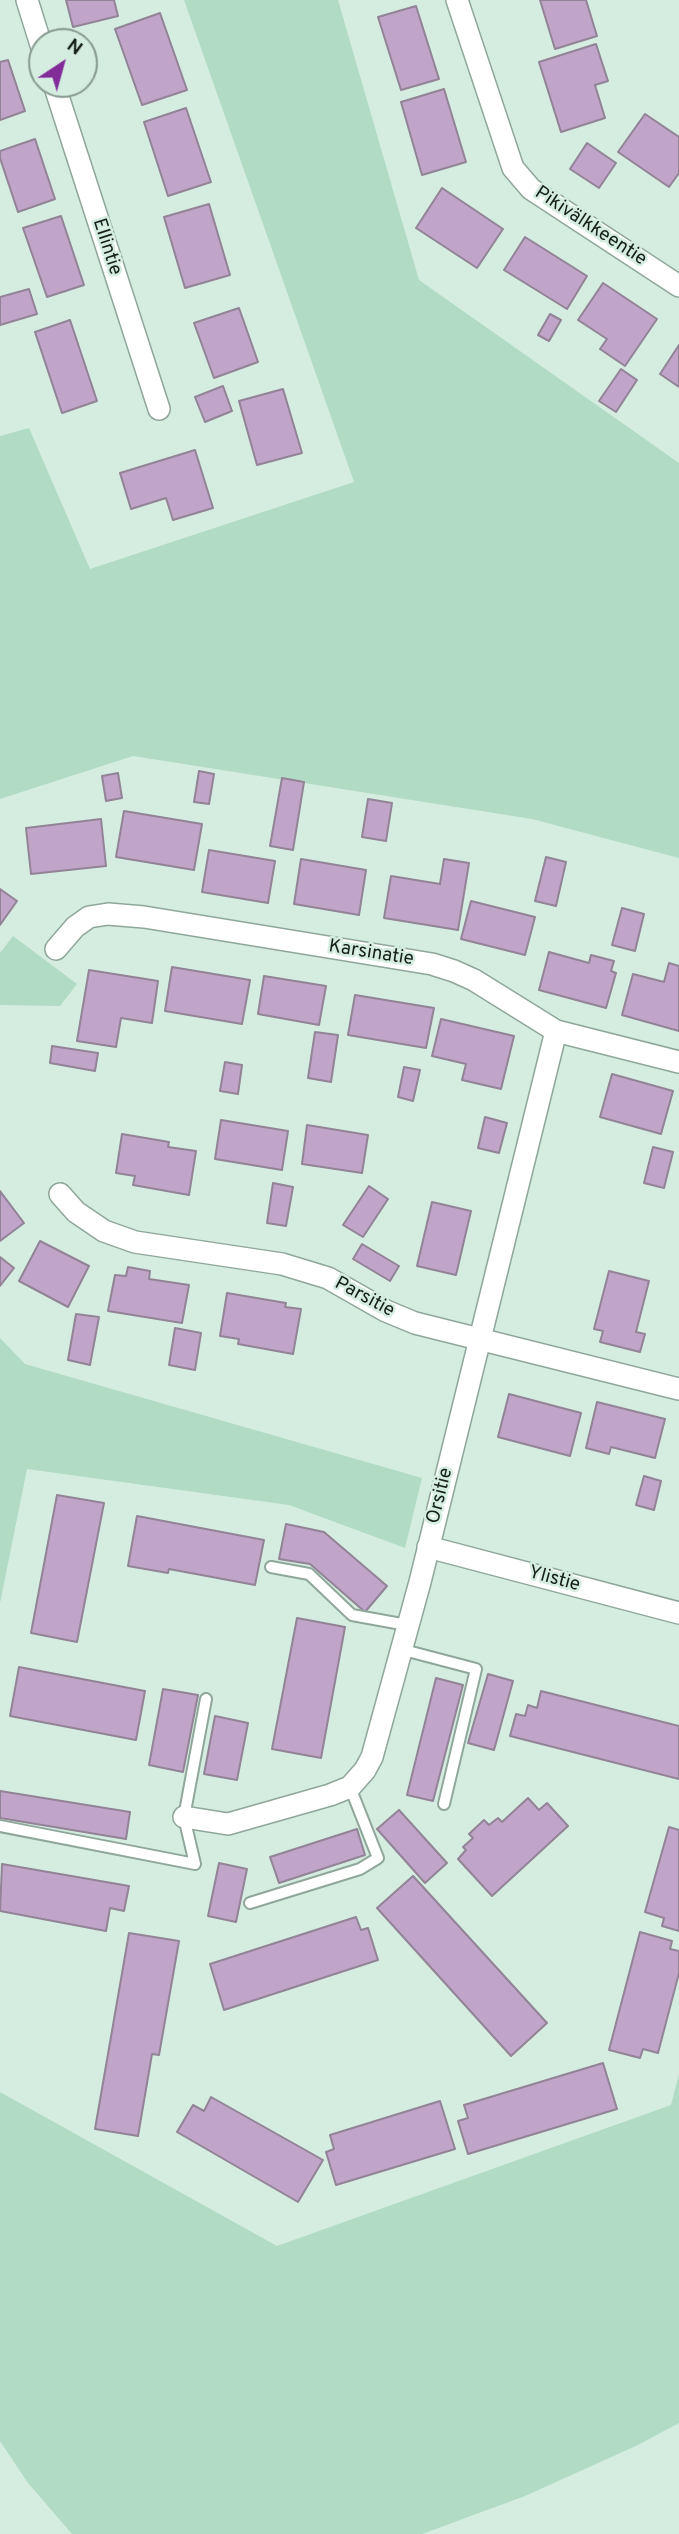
<!DOCTYPE html>
<html>
<head>
<meta charset="utf-8">
<style>
  body { margin:0 }
  #map { position:relative; width:679px; height:2534px; overflow:hidden; background:#d4ede0; font-family:Overpass,sans-serif }
  canvas { display:block }
  .north { position:absolute; left:28px; top:28px; width:70px; height:70px; box-sizing:border-box; background:#d4ede0; border:2px solid #889a90; border-radius:50%; rotate:36deg; font-size:19px; font-weight:700; line-height:28px; text-align:center; color:#151e19 }
  .north::after { content:''; display:block; margin:auto; width:24px; height:32px; background:#822c9a; clip-path:polygon(50% 0,100% 100%,50% 72%,0 100%) }
</style>
</head>
<body>
<div id="map">
<canvas width="679" height="2534"></canvas>
<div class="north">N</div>
</div>
<script>
const c = document.querySelector('canvas').getContext('2d');
c.lineJoin = 'round';
function fill(path, color) {
  c.fillStyle = color;
  c.fill(path, 'evenodd');
}
function poly(rows) {
  const path = new Path2D();
  for (const r of rows) {
    path.moveTo(r[0], r[1]);
    for (let i = 2; i < r.length; i += 2) path.lineTo(r[i], r[i + 1]);
  }
  return path;
}
function strokePath(path, color, width, dash) {
  c.strokeStyle = color;
  c.lineWidth = width;
  c.lineCap = dash ? 'butt' : 'round';
  c.setLineDash(dash || []);
  c.stroke(path);
}
function drawText(font, color, halo, rows, align = 'center') {
  c.font = font + ' Overpass,sans-serif';
  c.lineWidth = 5;
  c.setLineDash([]);
  c.textBaseline = 'middle';
  c.strokeStyle = halo;
  c.fillStyle = color;
  for (const [text, x, y, turn = 0] of rows) {
    c.save();
    c.translate(x, y);
    c.rotate((+turn || 0) * Math.PI / 180);
    c.textAlign = isNaN(turn) ? turn : align;
    if (halo) c.strokeText(text, 0, 0);
    c.fillText(text, 0, 0);
    c.restore();
  }
}
fill(poly([
  [184,0,338,0,419,280,679,463,679,858,532,819,133,756,0,799,0,436,29,428,90,569,354,482],
  [13,936,77,984,60,1006,0,1005,0,953],
  [0,1338,25,1364,422,1478,405,1548,289,1505,27,1469,0,1603],
  [679,2074,679,2423,638,2445,525,2496,422,2534,72,2534,28,2483,0,2441,0,2092,277,2246,671,2105]
]), '#b1dbc5');
const building = poly([
  [66,0,114,0,118,16,73,27,66,0],
  [540,0,586,0,597,36,555,49,540,0],
  [416,6,439,79,401,90,378,17,416,6],
  [160,13,187,90,142,105,115,29,160,13],
  [596,44,608,81,595,85,605,118,561,132,539,62,596,44],
  [8,60,25,111,0,120,0,62,8,60],
  [444,89,466,162,422,175,401,102,444,89],
  [186,108,211,182,168,196,144,122,186,108],
  [645,114,679,137,679,173,669,187,618,152,645,114],
  [35,139,55,199,18,212,0,158,0,151,35,139],
  [587,143,616,163,599,188,570,169,587,143],
  [442,188,503,229,477,268,416,228,442,188],
  [209,204,230,275,185,288,164,217,209,204],
  [61,216,84,285,47,297,23,228,61,216],
  [525,237,587,276,567,309,504,270,525,237],
  [603,283,657,319,625,366,600,349,607,339,578,320,603,283],
  [29,289,37,314,0,325,0,297,29,289],
  [239,308,258,362,214,378,194,323,239,308],
  [550,314,561,320,549,341,538,335,550,314],
  [70,320,97,401,62,413,35,332,70,320],
  [679,345,679,387,660,374,679,345],
  [621,369,637,380,616,412,599,401,621,369],
  [223,386,232,411,205,422,195,397,223,386],
  [283,389,302,453,257,465,239,401,283,389],
  [195,450,213,508,173,520,166,498,131,509,120,473,195,450],
  [199,771,214,774,209,804,194,802,199,771],
  [118,773,122,798,106,801,102,776,118,773],
  [282,778,304,782,293,850,270,846,282,778],
  [368,799,392,803,386,841,362,837,368,799],
  [124,811,202,824,194,870,116,857,124,811],
  [101,819,106,866,31,874,26,828,101,819],
  [209,850,275,861,268,903,202,892,209,850],
  [546,857,566,862,556,906,535,901,546,857],
  [301,859,366,870,359,915,294,904,301,859],
  [444,859,469,863,458,930,384,918,391,876,440,884,444,859],
  [0,889,17,901,0,925,0,889],
  [471,901,535,917,525,955,461,939,471,901],
  [622,908,644,914,635,951,612,945,622,908],
  [549,952,589,963,591,955,614,961,611,971,616,973,606,1008,539,990,549,952],
  [669,963,679,966,679,1031,622,1015,633,974,664,982,669,963],
  [172,967,250,980,242,1024,165,1011,172,967],
  [89,970,158,981,152,1023,121,1018,116,1047,77,1041,89,970],
  [264,976,326,986,319,1025,258,1014,264,976],
  [355,995,434,1008,426,1048,348,1035,355,995],
  [441,1019,514,1036,501,1089,462,1080,466,1064,432,1056,441,1019],
  [315,1032,338,1035,331,1082,308,1078,315,1032],
  [52,1046,98,1053,95,1071,50,1063,52,1046],
  [225,1062,242,1065,238,1094,220,1091,225,1062],
  [404,1067,420,1070,413,1101,398,1097,404,1067],
  [612,1074,673,1091,661,1134,600,1117,612,1074],
  [485,1117,507,1123,499,1153,478,1148,485,1117],
  [221,1120,288,1131,282,1170,215,1159,221,1120],
  [307,1125,368,1135,362,1173,302,1164,307,1125],
  [122,1134,169,1142,168,1147,196,1151,189,1195,133,1185,135,1176,116,1173,122,1134],
  [653,1147,673,1152,664,1188,644,1183,653,1147],
  [273,1183,293,1187,286,1226,267,1223,273,1183],
  [369,1186,388,1199,363,1237,343,1225,369,1186],
  [0,1191,24,1223,0,1241,0,1191],
  [432,1202,471,1211,456,1275,417,1266,432,1202],
  [40,1241,89,1266,68,1307,19,1281,40,1241],
  [362,1244,399,1266,390,1281,353,1259,362,1244],
  [0,1257,14,1268,0,1286,0,1257],
  [128,1267,150,1271,149,1279,189,1285,182,1323,108,1311,115,1275,126,1276,128,1267],
  [609,1271,649,1281,636,1332,645,1334,640,1352,600,1342,603,1331,594,1329,609,1271],
  [227,1293,286,1303,285,1307,301,1309,293,1354,238,1344,239,1339,220,1336,227,1293],
  [76,1314,99,1317,90,1365,68,1360,76,1314],
  [175,1328,201,1333,195,1370,169,1365,175,1328],
  [509,1394,581,1413,570,1456,498,1437,509,1394],
  [597,1402,665,1419,655,1458,611,1447,609,1454,586,1448,597,1402],
  [644,1476,661,1481,654,1510,636,1505,644,1476],
  [57,1495,104,1503,77,1642,31,1633,57,1495],
  [137,1516,264,1540,255,1585,169,1569,168,1573,128,1566,137,1516],
  [286,1524,324,1532,387,1586,365,1612,310,1564,279,1559,286,1524],
  [297,1618,345,1627,321,1758,272,1749,297,1618],
  [19,1667,145,1691,136,1740,10,1716,19,1667],
  [488,1674,513,1681,494,1750,468,1743,488,1674],
  [436,1678,463,1685,433,1801,407,1795,436,1678],
  [163,1689,198,1695,183,1772,149,1765,163,1689],
  [541,1691,679,1726,679,1779,510,1736,516,1714,525,1716,528,1705,537,1708,541,1691],
  [215,1716,248,1723,237,1780,204,1774,215,1716],
  [0,1791,130,1812,126,1839,0,1818,0,1791],
  [528,1798,539,1810,547,1803,568,1826,492,1896,458,1859,466,1850,463,1847,473,1838,469,1834,484,1820,489,1825,498,1818,502,1822,528,1798],
  [399,1810,447,1863,425,1883,377,1829,399,1810],
  [669,1827,679,1830,679,1931,662,1926,664,1918,645,1912,669,1827],
  [357,1829,365,1855,279,1883,270,1857,357,1829],
  [219,1863,247,1869,236,1922,208,1916,219,1863],
  [2,1864,129,1886,124,1911,110,1908,106,1931,0,1911,2,1864],
  [413,1876,547,2023,511,2056,377,1908,413,1876],
  [356,1917,361,1930,368,1928,378,1960,224,2010,210,1964,356,1917],
  [640,1932,672,1941,670,1949,679,1951,679,1973,658,2053,643,2049,640,2058,609,2050,640,1932],
  [129,1933,179,1941,159,2055,152,2054,138,2136,95,2129,129,1933],
  [603,2063,617,2109,468,2154,458,2121,468,2118,464,2105,603,2063],
  [211,2097,323,2160,298,2202,177,2132,193,2105,204,2111,211,2097],
  [440,2101,455,2149,336,2185,326,2152,334,2149,330,2135,440,2101]
]);
fill(building, '#c0a5c8');
strokePath(building, '#928396', 2);
const lane = poly([
  [271,1567,309,1574,352,1615,407,1625],
  [400,1649,476,1669,444,1804],
  [0,1826,195,1864,184,1817,206,1699],
  [250,1903,360,1869,378,1858,350,1787]
]);
const street = poly([
  [27,0,42,48],
  [457,0,513,168,531,189,679,286],
  [54,84,159,409],
  [56,949,75,927,89,917,108,914,144,917,432,964,454,971,474,980,556,1031,679,1062],
  [60,1194,76,1212,104,1231,135,1242,282,1264,328,1278,386,1311,415,1323,679,1389],
  [428,1547,679,1613],
  [184,1817,228,1824,330,1795,350,1787,365,1770,372,1757,420,1582,556,1031]
]);
strokePath(lane, '#8fa79a', 14);
strokePath(street, '#8fa79a', 24);
strokePath(lane, '#fff', 10);
strokePath(street, '#fff', 21);
drawText('19px', '#151e19', '#d4ede0', [
  ["Pikivälkkeentie",590,227,33],
  ["Ellintie",106,247,72],
  ["Karsinatie",371,954,9],
  ["Parsitie",364,1298,28],
  ["Orsitie",441,1496,-76],
  ["Ylistie",554,1580,15]
]);
</script>
</body>
</html>
